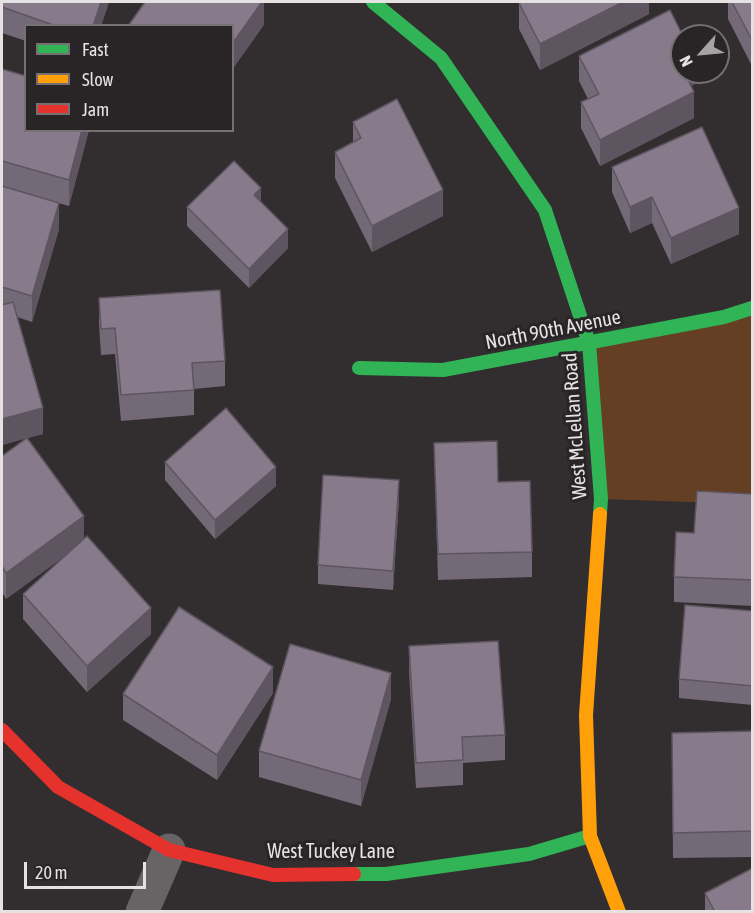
<!DOCTYPE html>
<html>
<head>
<meta charset="utf-8">
<style>
  body { margin:0 }
  #map { position:relative; width:754px; height:913px; overflow:hidden; background:#322e30; font-family:"Asap Condensed",sans-serif }
  canvas { display:block }
  .frame { position:absolute; inset:0; border:3px solid #e6e2e4; pointer-events:none }
  .legend { position:absolute; left:24px; top:24px; width:210px; height:108px; box-sizing:border-box; background:#292426; border:2px solid #757072; margin:0; padding:8px 10px; list-style:none; font-size:18px; color:#e6e2e4 }
  .legend li { display:flex; align-items:center; gap:12px; height:30px }
  .legend b { width:30px; border:2px solid #757072 }
  .north { position:absolute; left:670px; top:24px; width:60px; height:60px; box-sizing:border-box; background:#292426; border:2px solid #757072; border-radius:50%; rotate:243deg; font-size:16px; font-weight:700; line-height:24px; text-align:center; color:#e6e2e4 }
  .north::after { content:''; display:block; margin:auto; width:21px; height:27px; background:#a7a3a5; clip-path:polygon(50% 0,100% 100%,50% 72%,0 100%) }
  .scale { position:absolute; left:24px; top:862px; width:122px; height:27px; box-sizing:border-box; border:3px solid #e6e2e4; border-top:0; padding-left:8px; font-size:18px; line-height:21px; white-space:nowrap; color:#e6e2e4; -webkit-text-stroke:4px #292426; paint-order:stroke }
</style>
</head>
<body>
<div id="map">
<canvas width="754" height="913"></canvas>
<div class="frame"></div>
<ul class="legend">
<li><b style="height:8px;background:#30b455"></b>Fast</li>
<li><b style="height:8px;background:#ff9f0a"></b>Slow</li>
<li><b style="height:8px;background:#e5322d"></b>Jam</li>
</ul>
<div class="north">N</div>
<div class="scale">20 m</div>
</div>
<script>
const c = document.querySelector('canvas').getContext('2d');
c.lineJoin = 'round';
function fill(path, color) {
  c.fillStyle = color;
  c.fill(path, 'evenodd');
}
function poly(rows) {
  const path = new Path2D();
  for (const r of rows) {
    path.moveTo(r[0], r[1]);
    for (let i = 2; i < r.length; i += 2) path.lineTo(r[i], r[i + 1]);
  }
  return path;
}
function strokePath(path, color, width, dash) {
  c.strokeStyle = color;
  c.lineWidth = width;
  c.lineCap = dash ? 'butt' : 'round';
  c.setLineDash(dash || []);
  c.stroke(path);
}
function drawText(font, color, halo, rows, align = 'center') {
  c.font = font + ' "Asap Condensed",sans-serif';
  c.lineWidth = 6;
  c.setLineDash([]);
  c.textBaseline = 'middle';
  c.strokeStyle = halo;
  c.fillStyle = color;
  for (const [text, x, y, turn = 0] of rows) {
    c.save();
    c.translate(x, y);
    c.rotate((+turn || 0) * Math.PI / 180);
    c.textAlign = isNaN(turn) ? turn : align;
    if (halo) c.strokeText(text, 0, 0);
    c.fillText(text, 0, 0);
    c.restore();
  }
}
fill(poly([
  [752,308,752,504,601,499,589,343]
]), '#643f23');
strokePath(poly([
  [142,912,169,850]
]), '#676466', 33);
strokePath(poly([
  [373,2,441,58,545,210,589,343,601,499,600,514],
  [359,368,443,370,724,317,752,308],
  [354,874,386,874,529,854,590,836]
]), '#30b455', 14);
strokePath(poly([
  [600,514,586,715,590,836,619,912]
]), '#ff9f0a', 14);
strokePath(poly([
  [2,730,58,787,169,850,273,875,354,874]
]), '#e5322d', 14);
fill(poly([
  [2,2,109,2,101,26,26,26,26,41,2,33],
  [649,2,649,14,540,70,519,29,519,3],
  [728,2,753,2,753,68,728,19],
  [579,56,695,72,695,84,691,86,694,118,600,166,581,128,581,102,588,99,579,81],
  [2,69,26,130,89,130,69,206,55,202,59,229,32,322,17,317,43,434,27,438,84,539,151,634,87,692,23,619,23,594,66,555,6,599,2,592,2,456,26,438,2,445],
  [353,122,443,216,372,252,335,178,335,152,353,142],
  [612,167,739,234,671,264,652,223,630,233,612,192],
  [261,202,288,248,249,288,187,226,187,207],
  [99,298,225,361,225,386,194,389,194,415,121,421,115,354,101,355,99,324],
  [434,443,498,482,532,552,532,577,438,580],
  [165,462,276,486,215,539,165,480],
  [753,494,753,606,674,602,674,577,694,533],
  [399,499,393,590,318,584,318,565],
  [753,611,753,705,679,698,679,679],
  [409,646,505,735,505,760,463,763,463,785,416,788,409,672],
  [273,693,217,780,123,720,123,694],
  [391,699,361,806,259,777,259,751],
  [753,731,753,857,673,858,672,733],
  [705,893,753,912,705,912]
]), '#746977');
fill(poly([
  [101,2,109,2,101,26,93,26],
  [262,2,264,2,264,25,232,70,232,44],
  [623,2,649,2,649,14,540,70,540,44],
  [682,65,682,72,695,72,695,84,681,91,681,66],
  [694,92,694,118,600,166,600,140],
  [82,130,89,130,69,206,69,180],
  [261,188,261,207,254,195],
  [443,190,443,216,372,252,372,226],
  [652,197,652,223,630,233,630,207],
  [59,203,59,229,32,322,32,296],
  [739,208,739,234,671,264,671,238],
  [288,229,288,248,249,288,249,269],
  [43,408,43,434,2,445,2,419],
  [276,467,276,486,215,539,215,520],
  [399,480,399,499,393,590,393,571],
  [84,516,84,542,6,599,6,573],
  [151,608,151,634,87,692,87,666],
  [273,667,273,693,217,780,217,755],
  [391,673,391,699,361,806,361,780]
]), '#5e5561');
const building = poly([
  [2,2,101,2,93,26,56,26,2,7,2,2],
  [145,2,262,2,232,44,232,26,128,26,145,2],
  [522,2,623,2,540,44,519,3,522,2],
  [732,2,753,2,753,42,732,2],
  [670,10,683,36,682,36,682,65,681,66,682,72,684,72,694,92,600,140,581,102,599,94,579,56,670,10],
  [2,69,26,76,26,130,82,130,69,180,2,161,2,69],
  [397,99,443,190,372,226,335,152,361,138,353,122,397,99],
  [702,127,739,208,671,238,652,197,630,207,612,167,702,127],
  [234,161,261,188,254,195,288,229,249,269,187,207,234,161],
  [2,186,59,203,32,296,2,287,2,186],
  [220,290,225,361,192,363,194,390,121,395,115,328,101,329,99,298,220,290],
  [13,302,43,408,2,419,2,305,13,302],
  [226,408,276,467,215,520,165,462,226,408],
  [27,438,84,516,6,573,2,566,2,456,27,438],
  [497,441,498,482,530,481,532,552,438,554,434,443,497,441],
  [323,475,399,480,393,571,318,565,323,475],
  [697,491,753,494,753,580,674,577,676,532,694,533,697,491],
  [87,536,151,608,87,666,23,594,87,536],
  [685,605,753,611,753,686,679,679,685,605],
  [179,607,273,667,217,755,123,694,179,607],
  [498,641,505,735,462,737,463,760,416,763,409,646,498,641],
  [290,644,391,673,361,780,259,751,290,644],
  [753,731,753,831,673,833,672,733,753,731],
  [753,868,753,912,715,912,705,893,753,868]
]);
fill(building, '#877a8a');
strokePath(building, '#5e5561', 1.5);
drawText('20px', '#e6e2e4', '#292426', [
  ["North 90th Avenue",553,330,-11],
  ["West McLellan Road",575,426,-94],
  ["West Tuckey Lane",331,852]
]);
</script>
</body>
</html>
